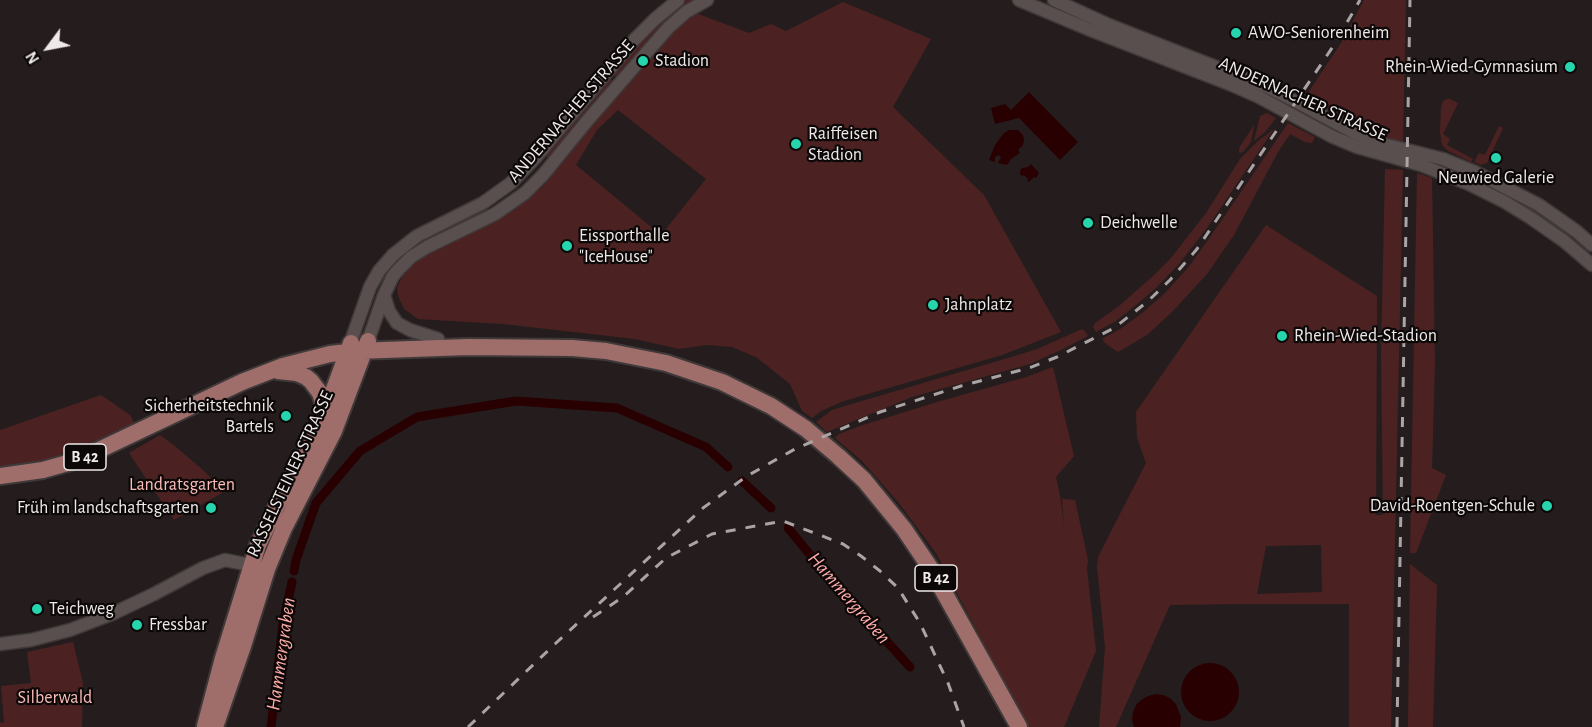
<!DOCTYPE html>
<html>
<head>
<meta charset="utf-8">
<style>
  body { margin:0 }
  #map { position:relative; width:1592px; height:727px; overflow:hidden; background:#251d1d; font-family:"Alegreya Sans",sans-serif }
  canvas { display:block }
  .north { position:absolute; left:18px; top:18px; width:60px; height:60px; -webkit-text-stroke:4px #0c0808; paint-order:stroke; rotate:238deg; font-size:16px; font-weight:700; line-height:24px; text-align:center; color:#efe9e9 }
  .north::after { content:''; display:block; margin:auto; width:21px; height:27px; background:#efe9e9; clip-path:polygon(50% 0,100% 100%,50% 72%,0 100%) }
</style>
</head>
<body>
<div id="map">
<canvas width="1592" height="727"></canvas>
<div class="north">N</div>
</div>
<script>
const c = document.querySelector('canvas').getContext('2d');
c.lineJoin = 'round';
function fill(path, color) {
  c.fillStyle = color;
  c.fill(path, 'evenodd');
}
function poly(rows) {
  const path = new Path2D();
  for (const r of rows) {
    if (r.length === 3) {
      path.moveTo(r[0] + r[2], r[1]);
      path.arc(r[0], r[1], r[2], 0, 2 * Math.PI);
      continue;
    }
    path.moveTo(r[0], r[1]);
    for (let i = 2; i < r.length; i += 2) path.lineTo(r[i], r[i + 1]);
  }
  return path;
}
function strokePath(path, color, width, dash) {
  c.strokeStyle = color;
  c.lineWidth = width;
  c.lineCap = dash ? 'butt' : 'round';
  c.setLineDash(dash || []);
  c.stroke(path);
}
function drawText(font, color, halo, rows, align = 'center') {
  c.font = font + ' "Alegreya Sans",sans-serif';
  c.lineWidth = 4.5;
  c.setLineDash([]);
  c.textBaseline = 'middle';
  c.strokeStyle = halo;
  c.fillStyle = color;
  for (const [text, x, y, turn = 0] of rows) {
    c.save();
    c.translate(x, y);
    c.rotate((+turn || 0) * Math.PI / 180);
    c.textAlign = isNaN(turn) ? turn : align;
    if (halo) c.strokeText(text, 0, 0);
    c.fillText(text, 0, 0);
    c.restore();
  }
}
fill(poly([
  [686,0,697,0,619,79,612,73,637,43,673,9],
  [1364,0,1406,0,1403,143,1369,133,1350,125,1304,99,1341,43],
  [843,2,931,39,893,107,984,195,1061,332,1002,355,844,401,821,411,812,418,802,411,790,384,756,357,732,347,707,345,679,349,635,339,503,324,418,319,404,309,398,296,397,287,405,272,422,256,514,210,543,186,587,129,640,68,693,12,749,33,771,24,786,31],
  [618,110,706,179,661,235,576,165,597,130],
  [608,78,615,83,552,158,548,158,546,156,546,153],
  [1447,99,1450,99,1458,103,1443,134,1450,139,1447,145,1473,159,1471,162,1448,151,1442,145,1440,132,1441,107,1443,101],
  [1267,113,1276,118,1265,132,1254,141,1260,116],
  [1288,123,1315,137,1312,143,1305,142,1290,134,1278,152,1234,235,1207,274,1172,312,1147,335,1118,352,1106,344,1102,339,1122,328,1142,313,1164,294,1187,269,1213,233],
  [1254,125,1251,142,1243,152,1239,153,1239,148],
  [1499,126,1503,128,1487,163,1481,165,1474,162,1479,153,1485,155],
  [1274,129,1207,228,1179,264,1157,287,1136,305,1116,321,1096,332,1093,327,1095,323,1119,306,1153,276,1171,258,1206,213,1240,159,1257,142],
  [1385,169,1403,170,1391,727,1349,727,1349,604,1246,604,1170,605,1116,727,1099,727,1105,647,1097,566,1098,557,1146,463,1137,438,1136,412,1266,225,1377,296,1376,515,1383,515,1381,354],
  [1321,545,1322,592,1257,594,1266,546],
  [1417,173,1432,178,1435,364,1432,468,1446,475,1416,553,1410,553],
  [1082,329,1085,331,1088,336,1059,351,1030,364,912,397,827,432,816,422,832,410,845,406,1018,355,1037,349],
  [1053,367,1074,456,1056,477,1060,495,1064,526,1062,499,1075,500,1088,560,1087,569,1096,651,1064,727,1029,727,1007,688,936,553,898,502,862,461,835,438,839,434,860,426,937,402,1026,377],
  [101,395,130,415,134,423,97,441,49,459,22,465,0,467,0,430],
  [160,435,176,447,203,470,224,492,174,520,129,453],
  [1410,564,1437,585,1433,727,1408,727],
  [73,642,83,683,82,727,0,727,0,723,4,722,1,686,31,683,27,652]
]), '#4b2221');
fill(poly([
  [1029,92,1078,142,1060,160,1019,118,995,124,991,108,1005,104,1011,110],
  [1009,130,1018,130,1023,135,1024,140,1023,145,1018,150,1020,153,1011,159,1007,165,998,163,1001,157,999,155,995,157,995,162,989,160,995,145,1003,134],
  [1031,164,1039,173,1036,178,1034,177,1029,182,1027,181,1028,179,1024,175,1022,176,1020,174,1020,171,1022,168,1028,167],
  [1210,692,29],
  [1156,694,1163,695,1170,698,1176,704,1181,717,1180,727,1134,727,1132,720,1133,712,1136,705,1141,700,1148,696]
]), '#290002');
strokePath(poly([
  [742,481,771,508],
  [788,528,831,580,910,667],
  [294,571,296,560,316,503,360,451,417,417,516,401,617,408,706,447,728,467],
  [271,727,283,624,292,582]
]), '#290002', 9);
const minor = poly([
  [1019,0,1093,31,1232,85,1259,97,1331,136,1357,147,1421,165,1469,184,1505,202,1531,218,1564,241,1592,265],
  [1054,0,1109,25,1267,87,1295,101,1351,131,1375,142,1443,159,1475,172,1539,205,1576,231,1592,245],
  [384,295,389,311,397,323,410,330,438,339],
  [351,341,370,287,379,271,393,255,417,236,483,203,511,183,536,157,635,39,655,19,678,0],
  [368,341,384,295,393,276,399,269,411,257,427,247,495,214,525,193,543,175,587,121,668,28,686,12,707,0],
  [0,644,31,640,70,630,112,614,154,594,203,568,225,560,260,567]
]);
const major = poly([
  [278,371,297,373,306,377,311,381,320,393,326,412],
  [0,476,43,470,78,460,242,382,283,366,330,354,356,351,468,347,572,348,606,351,666,363,722,382,771,406,806,429,838,456,864,480,904,529,931,569,1019,727],
  [205,726,223,658,258,545,276,508,319,430,351,343],
  [215,727,242,649,267,569,284,528,334,431,368,341]
]);
strokePath(minor, '#403939', 15);
strokePath(major, '#403939', 20);
strokePath(minor, '#584f4e', 12);
strokePath(major, '#9f6e6b', 16);
strokePath(poly([
  [593,617,623,597,666,558,712,534,783,521,843,544,861,556,880,571,898,588,920,623,948,683,964,727],
  [468,727,556,643,703,508,747,476,795,449,880,412,961,386,1029,368,1057,357,1114,328,1147,302,1170,280,1197,249,1334,45,1360,0],
  [1397,727,1410,0]
]), '#aba4a4', 3, [10, 10]);
for (const [x, y, r, color] of [
  [1236,33,6,"#26d5ae"],
  [643,61,6,"#26d5ae"],
  [1570,67,6,"#26d5ae"],
  [796,144,6,"#26d5ae"],
  [1496,158,6,"#26d5ae"],
  [1088,223,6,"#26d5ae"],
  [567,246,6,"#26d5ae"],
  [933,305,6,"#26d5ae"],
  [1282,336,6,"#26d5ae"],
  [286,416,6,"#26d5ae"],
  [1547,506,6,"#26d5ae"],
  [211,508,6,"#26d5ae"],
  [37,609,6,"#26d5ae"],
  [137,625,6,"#26d5ae"]
]) {
  const dot = new Path2D();
  dot.arc(x, y, r, 0, 2 * Math.PI);
  c.fillStyle = color;
  c.fill(dot);
  strokePath(dot, '#0c0808', 2);
}
for (const [x, y, w] of [
  [85,457,42],
  [936,578,42]
]) {
  const box = new Path2D();
  box.roundRect(x - w / 2, y - 13, w, 26, 4.5);
  c.fillStyle = '#0c0808';
  c.fill(box);
  strokePath(box, '#efe9e9', 1.5);
}
drawText('bold 16px', '#efe9e9', null, [
  ["B 42",85,457],
  ["B 42",936,578]
]);
drawText('18px', '#efe9e9', '#0c0808', [
  ["AWO-Seniorenheim",1248,33],
  ["Stadion",655,61],
  ["Rhein-Wied-Gymnasium",1558,67,"right"],
  ["Raiffeisen",808,134],
  ["Stadion",808,155],
  ["Neuwied Galerie",1496,178,"center"],
  ["Deichwelle",1100,223],
  ["Eissporthalle",579,236],
  ["\"IceHouse\"",579,257],
  ["Jahnplatz",945,305],
  ["Rhein-Wied-Stadion",1294,336],
  ["Sicherheitstechnik",274,406,"right"],
  ["Bartels",274,427,"right"],
  ["David-Roentgen-Schule",1535,506,"right"],
  ["Früh im landschaftsgarten",199,508,"right"],
  ["Teichweg",49,609],
  ["Fressbar",149,625]
], 'left');
drawText('18px', '#efe9e9', '#0c0808', [
  ["ANDERNACHER STRASSE",1303,99,24],
  ["ANDERNACHER STRASSE",571,111,-49],
  ["RASSELSTEINER STRASSE",290,474,-65]
]);
drawText('18px', '#fcbcb8', '#0c0808', [
  ["Landratsgarten",182,485],
  ["Silberwald",55,698]
]);
drawText('italic 20px', '#ffaba7', '#0c0808', [
  ["Hammergraben",849,598,49],
  ["Hammergraben",281,654,-82]
]);
</script>
</body>
</html>
